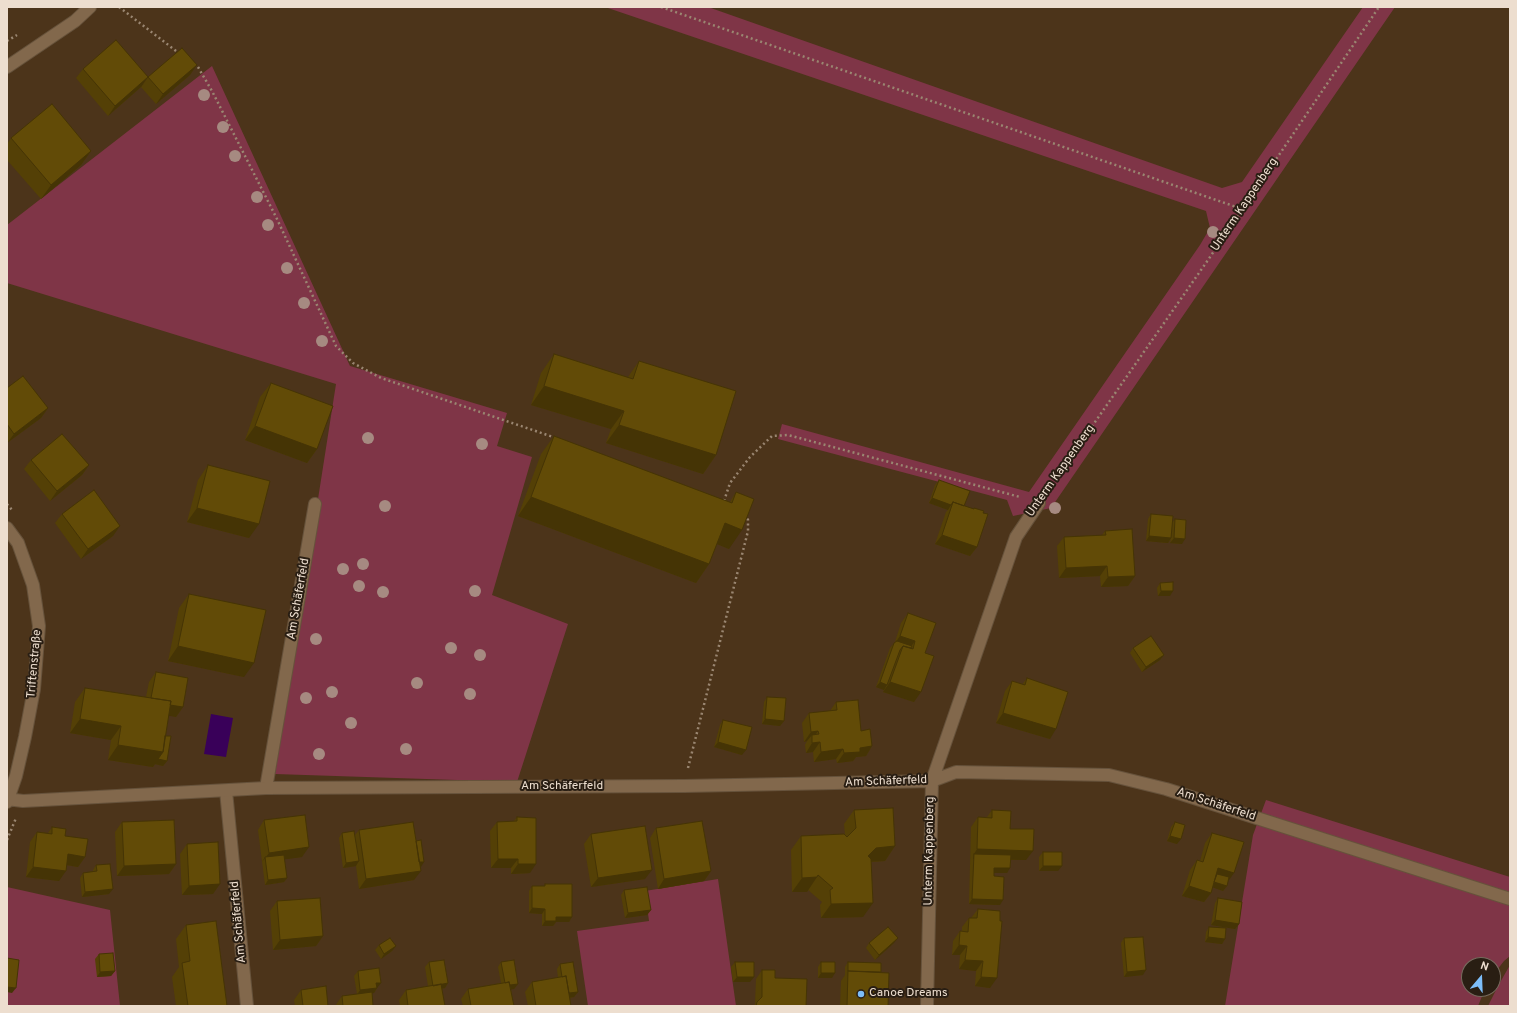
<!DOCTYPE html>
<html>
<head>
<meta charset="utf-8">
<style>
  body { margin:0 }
  #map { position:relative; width:1517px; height:1013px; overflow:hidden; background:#4c341a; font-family:Overpass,sans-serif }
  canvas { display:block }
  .frame { position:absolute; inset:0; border:8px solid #eddecf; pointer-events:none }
  .north { position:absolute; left:1461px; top:957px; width:40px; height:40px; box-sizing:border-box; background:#291e13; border:1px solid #776b5e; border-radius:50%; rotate:19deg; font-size:11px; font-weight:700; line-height:16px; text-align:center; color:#eddecf }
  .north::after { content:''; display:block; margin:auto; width:14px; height:18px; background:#7dbef9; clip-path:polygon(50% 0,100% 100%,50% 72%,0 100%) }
</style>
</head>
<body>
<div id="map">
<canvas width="1517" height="1013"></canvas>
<div class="frame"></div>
<div class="north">N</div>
</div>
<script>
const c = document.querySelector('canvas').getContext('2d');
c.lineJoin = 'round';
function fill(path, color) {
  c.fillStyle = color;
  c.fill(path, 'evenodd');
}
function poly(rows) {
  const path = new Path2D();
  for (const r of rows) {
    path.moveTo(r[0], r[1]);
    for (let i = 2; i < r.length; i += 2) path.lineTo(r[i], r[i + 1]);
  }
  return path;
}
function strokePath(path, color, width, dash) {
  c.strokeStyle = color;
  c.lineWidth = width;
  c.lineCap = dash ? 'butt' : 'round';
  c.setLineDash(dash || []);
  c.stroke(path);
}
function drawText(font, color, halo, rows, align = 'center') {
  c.font = font + ' Overpass,sans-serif';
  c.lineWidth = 4;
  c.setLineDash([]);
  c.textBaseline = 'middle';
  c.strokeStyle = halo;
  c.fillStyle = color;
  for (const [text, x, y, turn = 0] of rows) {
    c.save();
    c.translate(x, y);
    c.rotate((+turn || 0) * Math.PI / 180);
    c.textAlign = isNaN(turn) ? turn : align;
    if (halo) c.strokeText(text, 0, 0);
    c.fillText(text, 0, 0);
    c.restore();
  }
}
fill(poly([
  [605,7,708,7,1222,188,1242,182,1363,7,1395,7,1051,508,1013,516,1007,500,778,439,782,424,1029,492,1200,245,1210,228,1206,211],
  [212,66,350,366,507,413,497,446,532,457,492,595,568,624,517,782,275,774,336,384,7,283,7,225],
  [1266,800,1510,877,1510,956,1504,961,1493,975,1493,965,1469,965,1469,989,1485,989,1478,1006,1225,1006,1253,835],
  [718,879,736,1006,588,1006,577,931,649,921,645,891],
  [7,887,110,910,120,1006,7,1006],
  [1510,965,1510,1006,1488,1006,1498,986]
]), '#7f3547');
fill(poly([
  [211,714,233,718,226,757,204,754]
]), '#390059');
const service = poly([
  [266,788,315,504],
  [226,791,247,1006]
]);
const minor = poly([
  [7,67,75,21,90,7],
  [7,528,18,543,33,585,39,626,34,689,25,737,16,776,7,802],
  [7,799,23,801,266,788,684,786,835,783,932,781,956,772,1109,775,1166,789,1510,899],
  [927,1006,932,781,1016,537,1039,503]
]);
strokePath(service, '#66523b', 14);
strokePath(minor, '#66523b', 14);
strokePath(poly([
  [119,7,180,54],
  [661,7,1242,209],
  [7,41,17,35],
  [194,64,198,67,212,91,277,219,336,346,353,363,381,378,556,438],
  [1049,488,1208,260,1379,7],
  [724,501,730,483,750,457,772,436,788,435,1020,497],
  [7,504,12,510],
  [688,768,748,531,748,520,745,515],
  [7,840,16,818]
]), '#9a8671', 2.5, [2, 3]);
strokePath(service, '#82684c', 12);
strokePath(minor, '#82684c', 12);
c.fillStyle = '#a68a81';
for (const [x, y] of [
  [204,95],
  [223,127],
  [235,156],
  [257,197],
  [268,225],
  [1213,232],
  [287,268],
  [304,303],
  [322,341],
  [368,438],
  [482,444],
  [385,506],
  [1055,508],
  [363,564],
  [343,569],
  [359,586],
  [475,591],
  [383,592],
  [316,639],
  [451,648],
  [480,655],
  [417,683],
  [332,692],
  [470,694],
  [306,698],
  [351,723],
  [406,749],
  [319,754]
]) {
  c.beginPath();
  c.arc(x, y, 6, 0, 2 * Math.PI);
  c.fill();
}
fill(poly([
  [83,69,141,87,108,116,76,78],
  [190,75,156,104,141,87,148,77],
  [11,138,91,151,81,165,41,199,7,160,7,144],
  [554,354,628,377,639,361,716,455,703,474,606,443,611,429,531,405,541,373],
  [271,383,317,449,307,463,245,440,260,397],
  [7,388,48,408,41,418,7,443],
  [554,436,730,502,736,492,729,549,717,544,709,564,696,583,518,516,541,454],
  [31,460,89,465,82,475,50,501,24,469],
  [208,465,249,538,187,522,198,480],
  [939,480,964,506,973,509,974,508,977,547,970,556,935,544,946,512,948,510,929,503,935,485],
  [62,514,113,536,81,559,55,523],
  [1151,514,1172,523,1175,519,1182,544,1170,543,1171,539,1168,543,1146,541,1148,519],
  [1105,531,1135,576,1128,586,1101,587,1100,576,1059,578,1057,546,1064,537,1102,535],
  [1160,583,1170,596,1158,596,1157,588],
  [189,594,244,677,168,661,179,608],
  [908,613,925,653,914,702,883,692,884,690,876,687,890,648,895,642,901,623],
  [1133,648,1164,655,1160,660,1142,672,1130,653],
  [156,672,183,707,176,717,169,715,165,736,167,761,163,766,155,764,153,767,108,760,111,740,70,733,75,702,85,688,146,697,149,682],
  [1027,678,1050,739,996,723,1005,691,1012,681,1022,685],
  [767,697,784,721,780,726,762,724,764,702],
  [836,702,861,731,872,746,866,756,856,757,853,761,837,763,836,759,814,762,813,752,806,753,805,745,807,741,804,742,802,723,809,713,830,711],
  [723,720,742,755,714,747,720,725],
  [854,810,895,846,885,861,871,862,863,917,821,918,820,905,822,902,808,890,807,892,792,892,791,850,801,836,845,835,844,824],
  [992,810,1010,829,1026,860,1010,860,1007,873,994,873,994,876,1000,905,969,904,971,827,978,817,987,817],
  [517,817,530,873,511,874,511,868,491,868,490,831,497,822,514,821],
  [264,820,302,857,284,859,287,878,284,882,265,885,258,830],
  [122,822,176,864,169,874,117,876,115,832],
  [1175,822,1177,844,1167,841,1171,827],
  [52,827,85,857,78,867,66,865,59,881,26,877,30,842,37,832,48,833],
  [656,828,711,871,704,881,658,889,650,838],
  [359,830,416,841,421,867,420,867,414,880,359,889,356,866,343,868,339,838,342,833,355,835],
  [1212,833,1227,886,1223,891,1213,887,1211,893,1204,902,1182,896,1190,870,1197,860,1200,861,1205,843],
  [591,834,645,879,591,887,584,844],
  [187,844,213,894,182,895,180,854],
  [1043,852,1058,871,1039,871,1039,857],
  [96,865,109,894,82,897,80,878,83,873,93,871,93,870],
  [545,884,572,917,569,922,556,922,553,926,542,926,542,914,529,913,529,891,532,886,544,886],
  [624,890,651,910,647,915,625,918,621,895],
  [1218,898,1239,924,1235,929,1211,925,1215,903],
  [277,901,323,936,316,946,273,950,270,911],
  [978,909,990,988,975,986,976,971,959,969,960,955,952,955,953,941,960,931,962,931,962,927,969,918,971,918],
  [186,925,227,1006,176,1006,172,977,179,967,176,939],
  [1209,927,1225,939,1222,944,1205,942,1206,932],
  [1124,938,1143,975,1124,977,1121,943],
  [869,943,894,943,875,960,866,948],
  [379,945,396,946,392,951,381,959,375,950],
  [99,954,115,971,111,976,97,977,95,959],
  [429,962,448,983,445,988,442,989,445,1006,400,1006,399,1000,406,990,428,986,425,967],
  [501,962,518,984,514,989,511,989,514,1006,463,1006,461,999,468,989,501,983,498,967],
  [735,962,750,982,733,982,731,967],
  [821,962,832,978,818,978,818,967],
  [848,962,881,972,888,1006,840,1006,841,981,845,975,845,967],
  [560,964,578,992,574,997,570,998,571,1006,528,1006,525,992,532,982,558,978,557,969],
  [762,970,775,978,806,1006,754,1006,755,1004,756,979],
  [358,971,377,988,374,993,372,993,373,1006,335,1006,342,996,357,994,354,976],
  [301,990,328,1006,295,1006,294,1000]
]), '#544006');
fill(poly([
  [197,65,190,75,156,104,163,94],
  [148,77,141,87,108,116,115,106],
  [91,151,81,165,41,199,51,185],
  [544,386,624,411,611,429,531,405],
  [48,408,41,418,7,443,14,434],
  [619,425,716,455,703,474,606,443],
  [255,426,317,449,307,463,245,440],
  [89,465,82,475,50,501,57,491],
  [531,497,709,564,696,583,518,516],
  [932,498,951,505,948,510,929,503],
  [197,508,259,524,249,538,187,522],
  [725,523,742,530,729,549,712,542],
  [120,526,113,536,81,559,88,549],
  [942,535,977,547,970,556,935,544],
  [1149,536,1171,538,1168,543,1146,541],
  [1174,538,1185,539,1182,544,1170,543],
  [1107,566,1100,576,1059,578,1066,568],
  [1135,576,1128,586,1101,587,1108,577],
  [1161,591,1173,591,1170,596,1158,596],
  [900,636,915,641,908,651,903,646,893,646],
  [178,646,254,663,244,677,168,661],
  [1164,655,1160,660,1142,672,1146,667],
  [880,682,887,685,884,690,876,687],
  [890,682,921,692,914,702,883,692],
  [151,701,183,707,176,717,144,711],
  [1003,713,1056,729,1050,739,996,723],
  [80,719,121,726,111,740,70,733],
  [765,719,784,721,780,726,762,724],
  [818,731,812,740,812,735,807,741,804,742,811,732],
  [718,742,746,750,742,755,714,747],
  [820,742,813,752,806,753,812,743],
  [118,745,163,752,167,761,163,766,155,764,153,767,108,760],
  [872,746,866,756,856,757,853,761,837,763,844,753,860,748],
  [843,749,836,759,814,762,821,752],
  [1170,836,1181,839,1177,844,1167,841],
  [895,846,885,861,865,862,868,856,876,848],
  [309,847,302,857,266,862,265,857,262,862,269,853],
  [977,849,1033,851,1026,860,973,859,974,854],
  [68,854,85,857,78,867,61,864],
  [498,859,518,859,511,868,491,868],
  [359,861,356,866,343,868,346,863],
  [424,862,421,867,412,868,415,863],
  [176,864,169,874,117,876,124,866],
  [518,864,536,864,530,873,511,874],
  [1043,866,1062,866,1058,871,1039,871],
  [33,867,66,871,59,881,26,877],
  [994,868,1010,868,1007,873,991,873],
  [1218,868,1234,873,1227,883,1213,879],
  [652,870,645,879,591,887,598,878],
  [421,871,414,880,359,889,366,879],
  [711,871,704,881,658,889,664,879],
  [817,877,807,892,792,892,802,878],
  [287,878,284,882,265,885,268,880],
  [1212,881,1227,886,1223,891,1209,886],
  [220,884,213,894,182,895,189,886],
  [1189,886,1211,893,1204,902,1182,896],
  [113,889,109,894,82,897,85,892],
  [972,899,1003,900,1000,905,969,904],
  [873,903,863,917,821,918,831,904],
  [532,908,545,909,542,914,529,913],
  [651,910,647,915,625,918,628,913],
  [556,917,572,917,569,922,556,922,553,926,542,926,545,921],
  [1215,920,1239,924,1235,929,1211,925],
  [323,936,316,946,273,950,280,940],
  [1208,937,1225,939,1222,944,1205,942],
  [898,938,894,943,875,960,879,955],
  [959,945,967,946,960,955,952,955],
  [396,946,392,951,381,959,384,954],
  [965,960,983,961,976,971,959,969],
  [1146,970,1143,975,1124,977,1127,972],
  [115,971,111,976,97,977,100,972],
  [821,973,835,973,832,978,818,978],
  [737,977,754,977,750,982,733,982],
  [981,977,997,978,990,988,975,986],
  [376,983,381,983,377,988,373,988],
  [448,983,445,988,429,991,433,986],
  [518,984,514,989,502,991,506,986],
  [7,987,16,988,12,993,7,992],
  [377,988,374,993,357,995,360,990],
  [578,992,574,997,561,999,565,994]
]), '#453405');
const building = poly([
  [116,40,148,77,115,106,83,69,116,40],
  [182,48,197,65,163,94,148,77,182,48],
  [52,104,91,151,51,185,11,138,52,104],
  [554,354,633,379,639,361,736,391,716,455,619,425,624,411,544,386,554,354],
  [23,376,48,408,14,434,7,424,7,388,23,376],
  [271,383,333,406,317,449,255,426,271,383],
  [62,434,89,465,57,491,31,460,62,434],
  [554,436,732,503,736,492,754,499,742,530,725,523,709,564,531,497,554,436],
  [208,465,270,481,259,524,197,508,208,465],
  [939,480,970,491,964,506,953,502,951,505,932,498,939,480],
  [94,490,120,526,88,549,62,514,94,490],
  [953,502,974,509,974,508,984,511,983,513,988,514,977,547,942,535,953,502],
  [1151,514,1173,516,1171,538,1149,536,1151,514],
  [1175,519,1186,520,1185,539,1174,538,1175,519],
  [1132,529,1135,576,1108,577,1107,566,1066,568,1064,537,1106,535,1105,531,1132,529],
  [1173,582,1173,591,1161,591,1160,583,1173,582],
  [189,594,266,610,254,663,178,646,189,594],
  [908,613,936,623,925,653,934,656,921,692,890,682,903,646,913,649,915,641,900,636,908,613],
  [1151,636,1164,655,1146,667,1133,648,1151,636],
  [897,641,912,646,911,648,903,646,900,650,887,685,880,682,894,643,897,641],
  [156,672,188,678,183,707,170,705,171,701,151,698,156,672],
  [1027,678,1068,692,1056,729,1003,713,1012,681,1025,685,1027,678],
  [85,688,171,701,163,752,118,745,121,726,80,719,85,688],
  [767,697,786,698,784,721,765,719,767,697],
  [858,700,861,731,870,729,872,746,860,748,860,752,844,753,843,749,821,752,820,742,812,743,812,735,819,734,818,731,811,732,809,713,837,710,836,702,858,700],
  [723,720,752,727,746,750,718,742,723,720],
  [165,736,171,736,167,761,158,759,163,752,165,736],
  [893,808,895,846,876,848,868,856,871,859,873,903,831,904,830,890,833,888,818,875,817,877,802,878,801,836,844,834,847,837,856,828,854,810,893,808],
  [992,810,1011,811,1010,829,1034,829,1033,851,977,849,978,817,992,818,992,810],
  [305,815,309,847,269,853,264,820,305,815],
  [517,817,536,818,536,864,518,864,518,859,498,859,497,822,517,821,517,817],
  [174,820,176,864,124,866,122,822,174,820],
  [702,821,711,871,664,879,656,828,702,821],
  [413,822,421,871,366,879,359,830,413,822],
  [1175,822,1185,825,1181,839,1170,836,1175,822],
  [645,826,652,870,598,878,591,834,645,826],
  [52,827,66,829,65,836,88,839,85,857,68,854,66,871,33,867,37,832,52,834,52,827],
  [354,831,359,861,346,863,342,833,354,831],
  [1212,833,1244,842,1234,873,1218,868,1211,893,1189,886,1197,860,1203,862,1212,833],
  [421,840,424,862,419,862,416,841,421,840],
  [218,842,220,884,189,886,187,844,218,842],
  [1043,852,1062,852,1062,866,1043,866,1043,852],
  [974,854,1011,855,1010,868,994,868,994,876,1004,877,1003,900,972,899,974,854],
  [284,855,287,878,268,880,265,857,284,855],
  [110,864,113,889,85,892,83,873,97,871,96,865,110,864],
  [1217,874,1229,877,1227,886,1214,882,1217,874],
  [545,884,572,884,572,917,556,917,556,921,545,921,545,909,532,908,532,886,545,886,545,884],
  [647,887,651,910,628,913,624,890,647,887],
  [320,898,323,936,280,940,277,901,320,898],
  [1218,898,1242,902,1239,924,1215,920,1218,898],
  [978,909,1000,911,1000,921,1002,921,997,978,981,977,983,961,965,960,967,946,959,945,960,931,968,932,969,918,977,918,978,909],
  [216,921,227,1006,188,1006,182,963,190,961,186,925,216,921],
  [888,927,898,938,879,955,869,943,888,927],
  [1209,927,1226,928,1225,939,1208,937,1209,927],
  [1143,937,1146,970,1127,972,1124,938,1143,937],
  [390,938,396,946,384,954,379,945,390,938],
  [113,953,115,971,100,972,99,954,113,953],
  [7,958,19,960,16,988,7,987,7,958],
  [444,960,448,983,433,986,429,962,444,960],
  [514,960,518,984,510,985,509,982,505,983,501,962,514,960],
  [573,962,578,992,569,993,566,976,562,977,560,964,573,962],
  [735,962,754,962,754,977,737,977,735,962],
  [821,962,835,962,835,973,821,973,821,962],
  [848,962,881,963,881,972,848,971,848,962],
  [379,968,381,983,376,983,377,988,360,990,358,971,379,968],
  [762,970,775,970,775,978,807,979,806,1006,756,1006,757,1002,762,997,762,970],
  [848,971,889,973,888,1006,847,1006,848,971],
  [566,976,571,1006,536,1006,532,982,566,976],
  [509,982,514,1006,471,1006,468,989,509,982],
  [441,984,445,1006,408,1006,406,990,441,984],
  [326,986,328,1006,303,1006,301,990,326,986],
  [372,992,373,1006,343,1006,342,996,372,992]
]);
fill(building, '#624b07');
strokePath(building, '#453405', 1);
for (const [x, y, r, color] of [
  [861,994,4,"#7dbef9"]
]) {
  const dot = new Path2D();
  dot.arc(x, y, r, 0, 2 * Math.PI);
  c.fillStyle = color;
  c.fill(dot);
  strokePath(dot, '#291e13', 1.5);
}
drawText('12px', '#eddecf', '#291e13', [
  ["Unterm Kappenberg",1245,205,-56],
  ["Unterm Kappenberg",1061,471,-55],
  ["Am Schäferfeld",299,599,-80],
  ["Triftenstraße",35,664,-85],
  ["Am Schäferfeld",886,782,-2],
  ["Am Schäferfeld",562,787],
  ["Am Schäferfeld",1216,805,18],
  ["Unterm Kappenberg",930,851,-89],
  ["Am Schäferfeld",239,922,-95]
]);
drawText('12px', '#eddecf', '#291e13', [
  ["Canoe Dreams",869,994]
], 'left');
</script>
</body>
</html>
